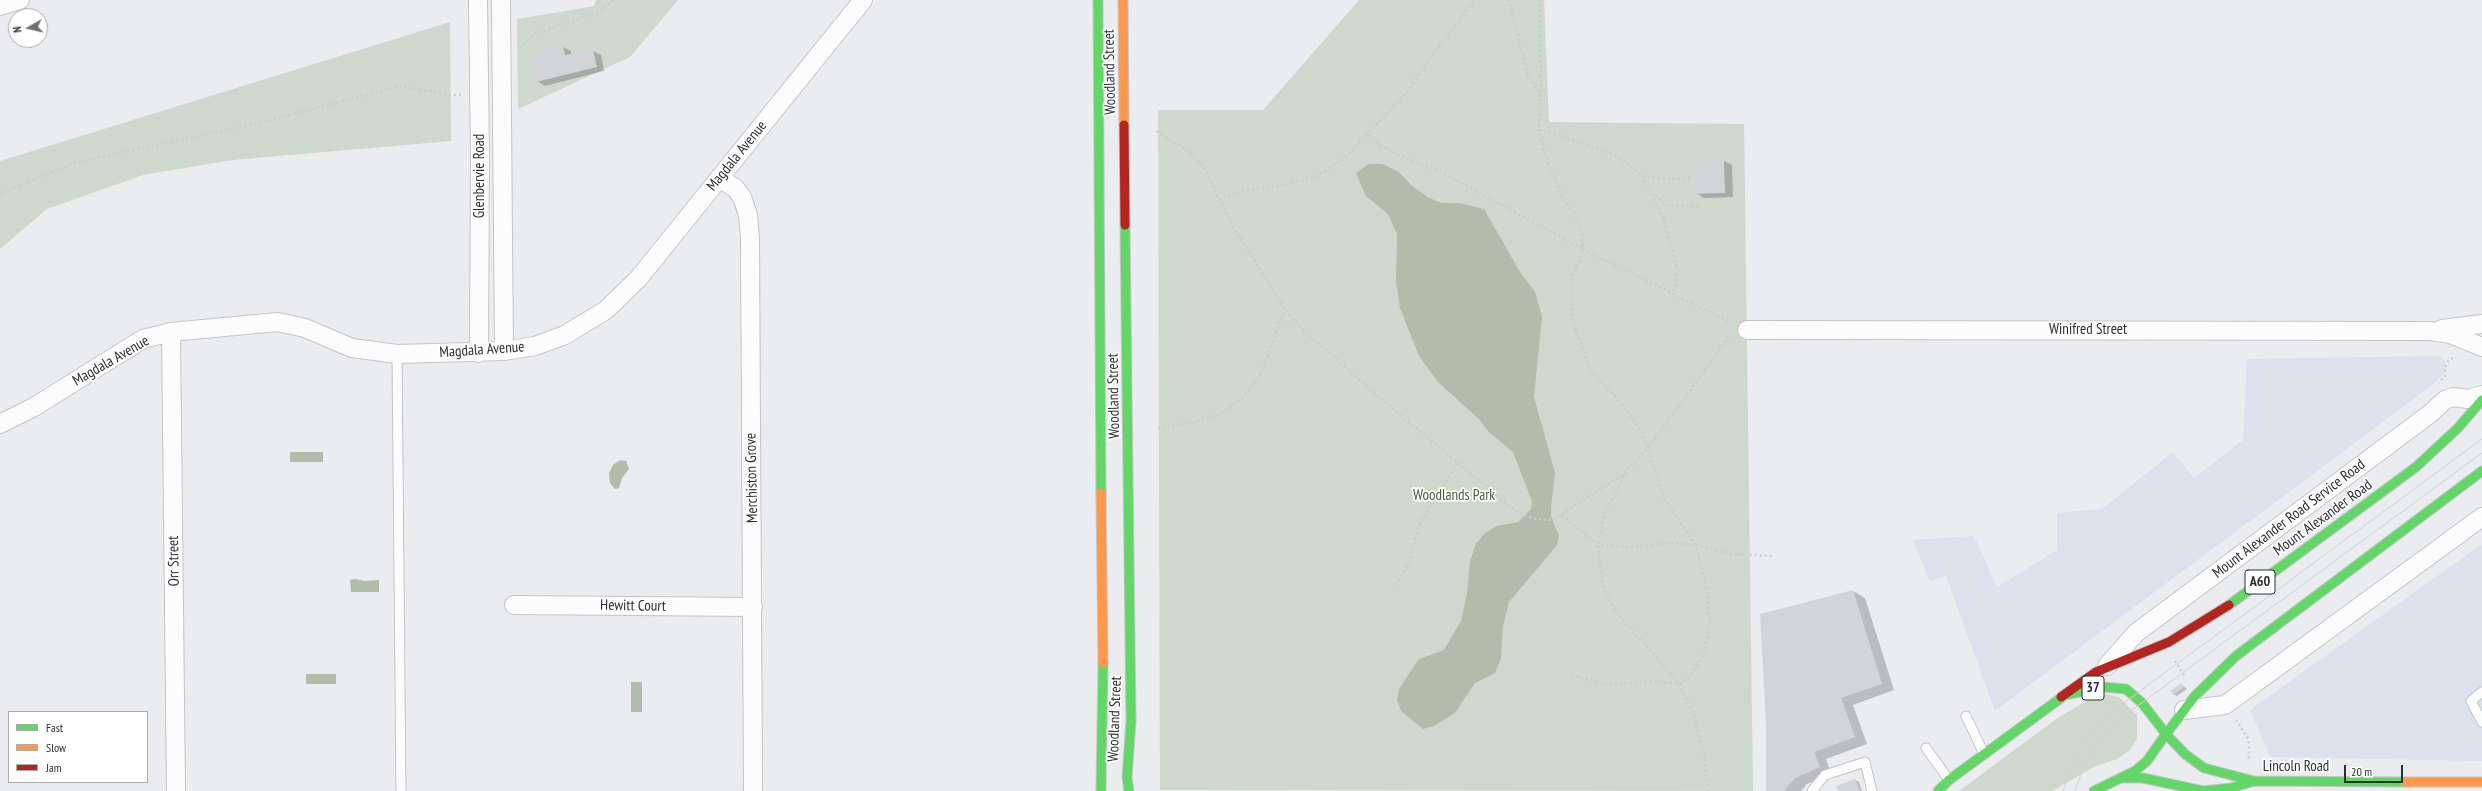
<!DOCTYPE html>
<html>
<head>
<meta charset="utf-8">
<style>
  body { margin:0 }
  #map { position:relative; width:2482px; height:791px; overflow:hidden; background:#eaecf0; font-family:"PT Sans Narrow",sans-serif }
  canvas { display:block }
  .legend { position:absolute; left:8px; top:711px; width:140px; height:72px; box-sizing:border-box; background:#fff; border:1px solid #ababad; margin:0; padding:5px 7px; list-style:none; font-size:12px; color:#2d2e32 }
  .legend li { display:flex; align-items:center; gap:8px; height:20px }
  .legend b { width:20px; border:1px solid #ababad }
  .north { position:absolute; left:8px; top:8px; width:40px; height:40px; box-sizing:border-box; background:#fff; border:1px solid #ababad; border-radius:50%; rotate:262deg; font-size:11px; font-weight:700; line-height:16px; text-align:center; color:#2d2e32 }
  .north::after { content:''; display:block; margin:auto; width:14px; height:18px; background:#6f7074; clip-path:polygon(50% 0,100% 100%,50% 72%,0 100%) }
  .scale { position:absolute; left:2344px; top:765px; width:59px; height:18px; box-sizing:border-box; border:2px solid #2d2e32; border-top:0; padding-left:5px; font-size:12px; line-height:14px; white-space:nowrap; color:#2d2e32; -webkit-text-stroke:3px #fff; paint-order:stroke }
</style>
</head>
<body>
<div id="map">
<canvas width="2482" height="791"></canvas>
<ul class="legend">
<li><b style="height:5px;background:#63d668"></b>Fast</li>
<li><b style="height:5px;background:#ff974d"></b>Slow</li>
<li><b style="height:5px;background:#b3261e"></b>Jam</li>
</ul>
<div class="north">N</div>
<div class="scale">20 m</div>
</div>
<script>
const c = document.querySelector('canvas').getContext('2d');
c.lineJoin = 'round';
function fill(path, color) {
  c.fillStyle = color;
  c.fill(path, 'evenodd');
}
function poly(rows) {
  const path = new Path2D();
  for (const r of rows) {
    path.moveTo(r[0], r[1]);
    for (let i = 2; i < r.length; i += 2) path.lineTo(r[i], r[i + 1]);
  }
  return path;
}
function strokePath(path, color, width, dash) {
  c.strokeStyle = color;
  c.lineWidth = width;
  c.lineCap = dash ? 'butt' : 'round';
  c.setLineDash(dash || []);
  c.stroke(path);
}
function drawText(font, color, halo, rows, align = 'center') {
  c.font = font + ' "PT Sans Narrow",sans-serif';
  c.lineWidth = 3.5;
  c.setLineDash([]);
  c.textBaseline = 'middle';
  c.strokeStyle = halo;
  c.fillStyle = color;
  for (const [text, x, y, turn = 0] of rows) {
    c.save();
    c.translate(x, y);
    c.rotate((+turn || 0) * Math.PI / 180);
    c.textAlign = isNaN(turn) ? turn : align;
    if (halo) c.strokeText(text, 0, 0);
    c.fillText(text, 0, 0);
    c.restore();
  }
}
fill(poly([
  [2440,356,2447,365,2445,372,2431,386,1995,711,1946,576,1930,581,1913,540,1974,536,1997,587,2057,550,2057,513,2102,509,2173,452,2194,478,2243,440,2247,359],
  [2482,544,2482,761,2270,757,2250,710]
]), '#dde1eb');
fill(poly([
  [596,0,678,0,630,57,518,109,517,19,594,6],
  [1359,0,1544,0,1549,122,1744,124,1753,791,1160,790,1158,110,1263,110],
  [450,22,451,141,233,160,143,175,47,209,0,249,0,161],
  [2101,693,2119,697,2137,715,2137,738,2130,750,2117,759,2094,767,2052,791,1959,791,2059,717]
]), '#cfd8cc');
fill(poly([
  [1369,164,1382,164,1399,172,1412,186,1429,198,1442,203,1459,203,1484,209,1520,272,1535,292,1542,317,1534,397,1555,473,1551,507,1551,516,1559,536,1557,545,1509,602,1503,626,1501,658,1495,673,1475,683,1455,713,1434,726,1423,729,1401,711,1397,700,1399,689,1419,659,1444,650,1461,621,1467,594,1470,561,1476,544,1485,533,1497,526,1518,522,1531,509,1532,501,1513,452,1489,432,1480,420,1438,382,1419,356,1400,308,1396,282,1397,234,1388,214,1366,196,1356,173],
  [290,452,323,452,323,462,290,462],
  [620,460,626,461,629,469,622,478,619,488,615,489,610,483,609,473,613,465],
  [356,579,364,581,379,580,379,592,351,592,350,580],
  [306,674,336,674,336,684,306,684],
  [631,682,642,682,642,712,631,712]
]), '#b1bcaa');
fill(poly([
  [563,47,571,51,571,55,593,51,601,55,604,71,545,86,537,81],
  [1724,161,1732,165,1733,197,1704,198,1696,193,1695,162],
  [1853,591,1865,598,1894,690,1853,705,1867,744,1826,759,1831,774,1807,784,1801,791,1767,791],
  [2181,684,2187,689,2177,696,2173,694],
  [1855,780,1859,782,1862,791,1839,791]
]), '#0003');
fill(poly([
  [563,46,565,55,593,50,597,67,536,82,531,53],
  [1724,160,1725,193,1695,194,1693,161],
  [1853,590,1882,684,1841,698,1855,737,1814,752,1820,767,1795,778,1784,791,1766,791,1766,724,1760,614],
  [2181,683,2184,687,2173,695,2170,691],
  [1855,779,1860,791,1838,791,1836,786]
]), '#d2d4d7');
const lane = poly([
  [397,354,401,791],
  [2482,692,2471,701,2482,722],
  [1966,716,1984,754],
  [1926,748,1949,780],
  [1812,791,1825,775,1865,762,1872,791]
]);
const street = poly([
  [478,0,480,155,479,353],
  [501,0,504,351],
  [0,6,20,0],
  [719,178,735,188,742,197,748,215,750,239,753,791],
  [2442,329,2482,324],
  [1747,330,2430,331,2450,334,2482,347],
  [171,332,176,791],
  [0,424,34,407,143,339,171,332,278,322,305,328,352,348,397,354,504,351,535,346,565,335,606,310,638,279,863,0],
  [514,605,753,607],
  [2107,666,2136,633,2431,413,2445,400,2453,397,2468,399,2482,395],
  [2184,710,2225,705,2482,517]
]);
const fast = poly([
  [1098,0,1101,493],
  [1125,225,1131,721,1127,778,1129,791],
  [2229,605,2416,467,2458,428,2482,400],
  [2166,734,2185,754,2204,768,2254,781],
  [2166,734,2195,696,2236,656,2482,471],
  [2123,778,2143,778,2203,791,2231,788,2254,781,2405,782],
  [1101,791,1103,663],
  [1938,791,1949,780,2065,695,2103,687,2126,689,2142,703,2166,734,2147,761,2135,771,2094,791]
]);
const slow = poly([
  [1123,0,1124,125],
  [1101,493,1103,663],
  [2405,782,2482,782]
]);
const jam = poly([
  [1124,125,1125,225],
  [2061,697,2096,672,2169,642,2229,605]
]);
strokePath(lane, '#c4c5c8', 11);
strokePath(street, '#c4c5c8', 20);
strokePath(fast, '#c4c5c8', 11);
strokePath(slow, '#c4c5c8', 11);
strokePath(jam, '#c4c5c8', 11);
strokePath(poly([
  [1509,0,1527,73,1541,98,1538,130,1549,165,1562,196,1580,223,1583,249,1730,322],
  [1540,0,1541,97],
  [520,48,534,34,597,13,614,0],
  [1539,130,1563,136,1616,156,1643,176,1666,179,1693,178],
  [1157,131,1192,154,1204,168,1233,226,1285,310,1299,326,1387,404,1514,510,1534,519,1552,520,1625,473],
  [1369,135,1378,144,1401,156,1441,172,1583,249,1571,280,1573,323,1592,372,1615,396,1642,432,1664,499,1696,545,1706,584,1710,620,1704,654,1688,678,1679,684,1649,681,1609,685,1568,674],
  [1643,176,1664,220,1678,271,1673,294],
  [0,194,73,163,263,122,399,86,450,95,461,95],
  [1655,195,1667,205,1699,206],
  [1219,200,1242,191,1288,184,1315,177,1346,157,1407,92,1429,60,1475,0],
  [2441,380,2445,376,2445,367,2448,361,2455,356],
  [1158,428,1195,422,1224,412,1244,397,1260,375,1285,310],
  [1562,515,1598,545,1627,547,1675,543,1696,545,1731,554,1774,556],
  [1396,585,1409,563,1420,523,1457,463],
  [2175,661,2185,677],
  [2236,720,2249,740,2249,759],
  [1708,791,1704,754,1694,715,1679,684,1655,655,1620,617,1611,603,1603,584,1598,545,1605,513,1625,473,1656,438,1729,336]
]), '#cbcccd', 2.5, [2, 3]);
strokePath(lane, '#fcfcfd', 9);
strokePath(street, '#fcfcfd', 18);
strokePath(fast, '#63d668', 9);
strokePath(slow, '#ff974d', 9);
strokePath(jam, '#b3261e', 9);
strokePath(poly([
  [2063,791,2077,753,2090,734,2109,714,2482,439],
  [2075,791,2084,766,2098,743,2121,718,2482,453]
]), '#d0d2d3', 1);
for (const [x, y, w] of [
  [2260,582,30],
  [2093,688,22]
]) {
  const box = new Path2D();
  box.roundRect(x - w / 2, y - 12, w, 24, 3);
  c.fillStyle = '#fff';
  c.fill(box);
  strokePath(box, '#2d2e32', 1);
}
drawText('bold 14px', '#2d2e32', null, [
  ["A60",2260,582],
  ["37",2093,688]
]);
drawText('15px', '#2d2e32', '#fff', [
  ["Woodland Street",1110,72,-91],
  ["Magdala Avenue",737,156,-51],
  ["Glenbervie Road",480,176,-90],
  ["Winifred Street",2088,330],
  ["Magdala Avenue",482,350,-4],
  ["Magdala Avenue",111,361,-30],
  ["Woodland Street",1114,396,-91],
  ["Merchiston Grove",752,478,-91],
  ["Mount Alexander Road",2323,518,-36],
  ["Mount Alexander Road Service Road",2289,519,-37],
  ["Orr Street",174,561,-91],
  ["Hewitt Court",633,606,1],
  ["Woodland Street",1115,719,-88],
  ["Lincoln Road",2296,767]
]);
drawText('15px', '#485f33', '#fff', [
  ["Woodlands Park",1454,496]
]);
</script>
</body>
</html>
